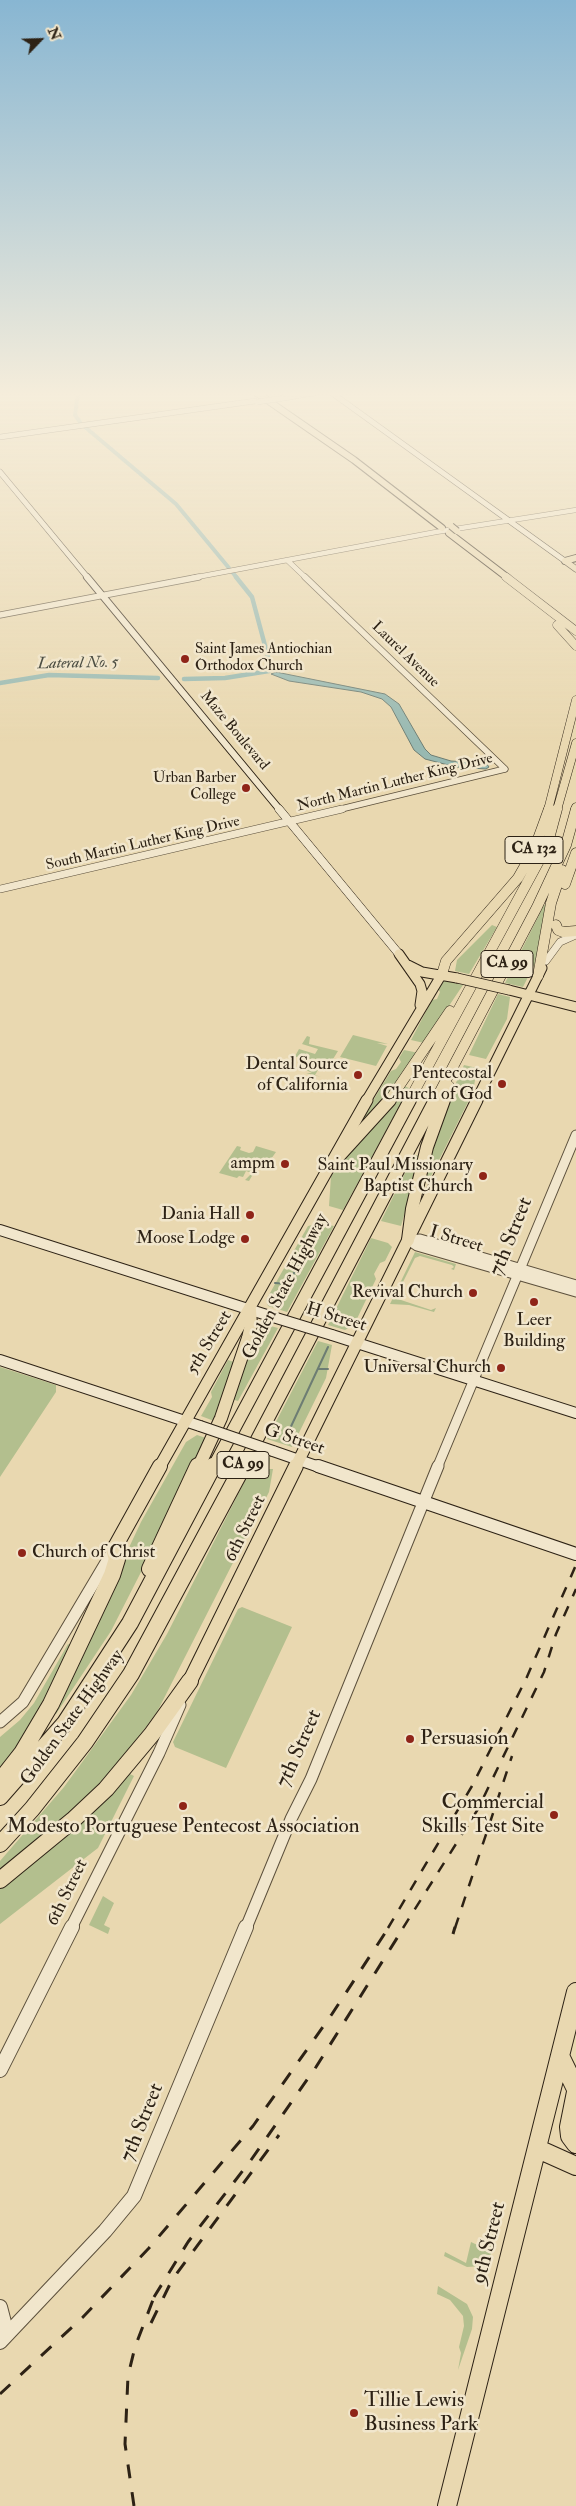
<!DOCTYPE html>
<html>
<head>
<meta charset="utf-8">
<style>
  body { margin:0 }
  #map { position:relative; width:576px; height:2506px; overflow:hidden; background:#e9d8b0; font-family:"IM FELL Double Pica",serif }
  canvas { display:block }
  .north { position:absolute; left:15px; top:15px; width:50px; height:50px; -webkit-text-stroke:4px #f1e6cc; paint-order:stroke; rotate:66deg; font-size:14px; font-weight:700; line-height:20px; text-align:center; color:#2d2215 }
  .north::after { content:''; display:block; margin:auto; width:18px; height:22px; background:#2d2215; clip-path:polygon(50% 0,100% 100%,50% 72%,0 100%) }
</style>
</head>
<body>
<div id="map">
<canvas width="576" height="2506"></canvas>
<div class="north">N</div>
</div>
<script>
const c = document.querySelector('canvas').getContext('2d');
c.lineJoin = 'round';
function fill(path, color) {
  c.fillStyle = color;
  c.fill(path, 'evenodd');
}
function poly(rows) {
  const path = new Path2D();
  for (const r of rows) {
    path.moveTo(r[0], r[1]);
    for (let i = 2; i < r.length; i += 2) path.lineTo(r[i], r[i + 1]);
  }
  return path;
}
function strokePath(path, color, width, dash) {
  c.strokeStyle = color;
  c.lineWidth = width;
  c.lineCap = dash ? 'butt' : 'round';
  c.setLineDash(dash || []);
  c.stroke(path);
}
function drawText(font, color, halo, rows, align = 'center') {
  c.font = font + ' "IM FELL Double Pica",serif';
  c.lineWidth = 5;
  c.setLineDash([]);
  c.textBaseline = 'middle';
  c.strokeStyle = halo;
  c.fillStyle = color;
  for (const [text, x, y, turn = 0] of rows) {
    c.save();
    c.translate(x, y);
    c.rotate((+turn || 0) * Math.PI / 180);
    c.textAlign = isNaN(turn) ? turn : align;
    if (halo) c.strokeText(text, 0, 0);
    c.fillText(text, 0, 0);
    c.restore();
  }
}
fill(poly([
  [544,905,548,905,538,957,523,987,505,983],
  [492,925,497,927,469,974,455,971,457,960],
  [443,980,463,985,424,1043,411,1040,432,1000,437,999,440,992,438,989],
  [498,994,510,997,507,1019,486,1059,469,1055],
  [353,1035,388,1044,377,1043,387,1046,376,1066,340,1057],
  [307,1036,310,1037,309,1044,338,1051,330,1064,323,1062,322,1064,329,1066,326,1070,318,1070,315,1075,321,1077,306,1073,312,1073,306,1070,314,1060,299,1056,294,1058,299,1049,315,1054,318,1049,302,1044],
  [404,1050,419,1053,396,1085,355,1130,391,1071,396,1069,401,1062,399,1058],
  [464,1065,477,1068,473,1092,430,1178,424,1177,447,1103],
  [404,1086,409,1088,343,1210,329,1206,331,1176],
  [237,1146,241,1147,240,1150,249,1153,253,1152,256,1146,276,1152,266,1166,260,1165,256,1169,249,1181,245,1180,252,1173,246,1171,243,1177,239,1176,237,1178,219,1173],
  [414,1155,421,1156,401,1226,381,1221],
  [320,1223,334,1226,287,1312,268,1306,266,1300,308,1226],
  [371,1238,388,1243,392,1247,385,1261,380,1263,374,1274,376,1279,354,1325,345,1330,328,1325],
  [415,1252,456,1264,454,1270,451,1269,454,1267,452,1265,420,1256,415,1258,395,1298,431,1310,436,1308,434,1312,409,1305,390,1304],
  [259,1323,278,1328,238,1401,231,1399],
  [318,1341,332,1345,326,1378,292,1447,267,1439],
  [228,1360,234,1362,214,1421,201,1416,212,1397,211,1392],
  [0,1367,56,1385,56,1392,0,1477],
  [197,1435,206,1438,167,1521,111,1631,56,1714,52,1711,141,1522,186,1442],
  [258,1455,270,1458,269,1469,273,1469,269,1492,157,1712,115,1769,80,1804,0,1873,0,1861,64,1787,131,1695,167,1634],
  [242,1607,292,1627,226,1768,175,1747,173,1742,238,1609],
  [68,1644,71,1646,48,1695,18,1749,0,1771,0,1737,20,1720,34,1703],
  [128,1773,134,1776,98,1848,0,1924,0,1887,26,1869,83,1821],
  [103,1896,114,1903,104,1925,110,1928,108,1934,89,1925],
  [493,2232,496,2234,490,2258,482,2266,467,2267,444,2256,445,2252,466,2263,471,2242,488,2250],
  [438,2286,467,2304,473,2317,472,2329,458,2370,461,2353,459,2347,464,2326,463,2316,450,2300,437,2294]
]), '#b3bf8e');
const water = poly([
  [276,672,385,694,399,704,425,749,431,755,451,761,486,763,489,767,486,769,456,767,425,759,414,750,391,707,382,699,361,692,289,681,271,674,276,672]
]);
fill(water, '#98b9b1');
strokePath(water, '#6d7d73', 1);
strokePath(poly([
  [275,1283,288,1284,318,1229],
  [318,1369,328,1369],
  [293,1445,286,1438,287,1435,328,1347]
]), '#6d7d73', 2);
strokePath(poly([
  [78,393,75,415,80,422],
  [85,427,176,504,229,568],
  [233,573,237,578]
]), '#98b9b1', 4);
strokePath(poly([
  [236,577,252,597,271,668],
  [184,679,225,678,269,671],
  [0,683,49,675,158,678]
]), '#98b9b1', 4.5);
const tertiaryFar5 = poly([
  [287,560,306,578],
  [192,578,436,532,576,510]
]);
const tertiaryFar4 = poly([
  [305,577,505,769],
  [0,615,199,577],
  [337,810,505,769]
]);
const tertiaryFar3 = poly([
  [0,889,342,809],
  [546,961,560,942,576,935]
]);
const tertiaryFar2 = poly([
  [408,1240,417,1246,576,1292],
  [408,1240,420,1239,576,1285],
  [437,1468,576,1135]
]);
const tertiaryFar1 = poly([
  [0,1722,23,1702,114,1549],
  [71,1928,159,1753,180,1705],
  [246,1928,291,1819,311,1779,438,1466]
]);
const tertiary = poly([
  [0,2070,72,1927],
  [0,2307,7,2334],
  [0,2342,105,2231,134,2196,246,1927]
]);
const secondaryFar4 = poly([
  [332,393,565,561],
  [284,398,314,393],
  [0,437,255,401],
  [0,472,88,578]
]);
const secondaryFar3 = poly([
  [87,577,280,810]
]);
const secondaryFar2 = poly([
  [279,809,399,954]
]);
const secondaryFar1 = poly([
  [0,1230,273,1317],
  [332,1335,576,1413],
  [0,1360,200,1426],
  [273,1451,322,1468]
]);
const secondary = poly([
  [318,1466,576,1554]
]);
const primaryFar4 = poly([
  [565,561,576,569]
]);
const primaryFar3 = poly([
  [399,954,420,984,422,991,420,1005],
  [408,965,422,972,457,978],
  [509,990,576,1007],
  [366,1101,442,974],
  [476,1101,542,968]
]);
const primaryFar2 = poly([
  [159,1468,367,1100],
  [295,1468,477,1100]
]);
const primaryFar1 = poly([
  [114,1549,160,1466],
  [190,1681,296,1466]
]);
const primary = poly([
  [560,2056,576,2089],
  [576,2092,569,2127,570,2136,576,2144],
  [538,2149,576,2166],
  [447,2506,576,1992]
]);
const motorwayFar4 = poly([
  [257,393,354,460,442,528],
  [449,533,508,578],
  [565,561,576,558]
]);
const motorwayFar3 = poly([
  [506,577,576,631],
  [557,625,576,646],
  [548,810,576,700],
  [557,810,576,743],
  [575,810,576,807]
]);
const motorwayFar2 = poly([
  [565,884,576,853],
  [556,925,558,930,563,932,576,931],
  [442,974,446,961,518,878,534,850,549,809],
  [538,976,551,903,562,870],
  [389,1101,450,1011],
  [409,1101,547,846,557,809],
  [435,1101,537,907,566,845,576,809],
  [443,1101,449,1086]
]);
const motorwayFar1 = poly([
  [330,1166,390,1100],
  [408,1240,412,1209,427,1147,444,1100],
  [198,1468,221,1418,248,1338,251,1325,250,1310],
  [213,1468,410,1100],
  [242,1468,435,1100]
]);
const motorway = poly([
  [150,1569,198,1466],
  [0,1781,22,1753,51,1704,112,1575,117,1559,114,1549],
  [0,1797,65,1723,130,1623,213,1466],
  [0,1844,32,1809,85,1742,131,1674,243,1466],
  [0,1880,73,1820,106,1789,152,1734,190,1681]
]);
strokePath(tertiaryFar5, '#5c503c', 5.5);
strokePath(tertiaryFar4, '#5c503c', 7);
strokePath(tertiaryFar3, '#5c503c', 8);
strokePath(tertiaryFar2, '#5c503c', 11);
strokePath(tertiaryFar1, '#5c503c', 13);
strokePath(tertiary, '#5c503c', 16);
strokePath(secondaryFar4, '#2d2215', 6);
strokePath(secondaryFar3, '#2d2215', 8);
strokePath(secondaryFar2, '#2d2215', 9);
strokePath(secondaryFar1, '#2d2215', 12);
strokePath(secondary, '#2d2215', 14);
strokePath(primaryFar4, '#2d2215', 7);
strokePath(primaryFar3, '#2d2215', 11);
strokePath(primaryFar2, '#2d2215', 13);
strokePath(primaryFar1, '#2d2215', 16);
strokePath(primary, '#2d2215', 20);
strokePath(motorwayFar4, '#2d2215', 8);
strokePath(motorwayFar3, '#2d2215', 9);
strokePath(motorwayFar2, '#2d2215', 11);
strokePath(motorwayFar1, '#2d2215', 14);
strokePath(motorway, '#2d2215', 18);
strokePath(tertiaryFar5, '#f1e6cc', 4.5);
strokePath(tertiaryFar4, '#f1e6cc', 5.5);
strokePath(tertiaryFar3, '#f1e6cc', 7);
strokePath(tertiaryFar2, '#f1e6cc', 9);
strokePath(tertiaryFar1, '#f1e6cc', 11);
strokePath(tertiary, '#f1e6cc', 14);
strokePath(secondaryFar4, '#f1e6cc', 5);
strokePath(secondaryFar3, '#f1e6cc', 6);
strokePath(secondaryFar2, '#f1e6cc', 8);
strokePath(secondaryFar1, '#f1e6cc', 10);
strokePath(secondary, '#f1e6cc', 12);
strokePath(primaryFar4, '#e9d8b0', 5.5);
strokePath(primaryFar3, '#e9d8b0', 9);
strokePath(primaryFar2, '#e9d8b0', 11);
strokePath(primaryFar1, '#e9d8b0', 14);
strokePath(primary, '#e9d8b0', 18);
strokePath(motorwayFar4, '#e9d8b0', 6);
strokePath(motorwayFar3, '#e9d8b0', 8);
strokePath(motorwayFar2, '#e9d8b0', 10);
strokePath(motorwayFar1, '#e9d8b0', 12);
strokePath(motorway, '#e9d8b0', 16);
strokePath(poly([
  [388,1928,472,1786,526,1679,576,1565],
  [403,1928,478,1809,544,1672,556,1634,576,1589],
  [455,1928,512,1756]
]), '#2d2215', 2.5, [11, 11]);
strokePath(poly([
  [453,1934,455,1927],
  [154,2297,188,2242,251,2160,316,2067,404,1927],
  [151,2323,172,2280,279,2135],
  [0,2394,83,2317,149,2248,253,2126,332,2014,389,1927],
  [134,2506,125,2444,128,2376,135,2347,156,2292]
]), '#2d2215', 3, [14, 14]);
const secondaryBridgeFar1 = poly([
  [257,402,284,398]
]);
const secondaryBridge = poly([
  [273,1317,332,1335],
  [200,1426,273,1451]
]);
const primaryBridge = poly([
  [457,978,509,990]
]);
const motorwayBridge = poly([
  [451,526,457,531]
]);
strokePath(secondaryBridgeFar1, '#2d2215', 6, []);
strokePath(secondaryBridge, '#2d2215', 12, []);
strokePath(primaryBridge, '#2d2215', 11, []);
strokePath(motorwayBridge, '#2d2215', 8, []);
strokePath(secondaryBridgeFar1, '#f1e6cc', 5);
strokePath(secondaryBridge, '#f1e6cc', 10);
strokePath(primaryBridge, '#e9d8b0', 9);
strokePath(motorwayBridge, '#e9d8b0', 6);
const sky = c.createLinearGradient(0, 0, 0, 744);
sky.addColorStop(0, '#88b6d2');
sky.addColorStop(0.53, '#f5eddb');
sky.addColorStop(1, '#f5eddb00');
c.fillStyle = sky;
c.fillRect(0, 0, 576, 744);
for (const [x, y, r, color] of [
  [185,659,5,"#8f2418"],
  [246,788,5,"#8f2418"],
  [358,1075,5,"#8f2418"],
  [502,1084,5,"#8f2418"],
  [285,1164,5,"#8f2418"],
  [483,1176,5,"#8f2418"],
  [250,1215,5,"#8f2418"],
  [245,1239,5,"#8f2418"],
  [473,1293,5,"#8f2418"],
  [534,1302,5,"#8f2418"],
  [501,1368,5,"#8f2418"],
  [22,1553,5,"#8f2418"],
  [410,1739,5,"#8f2418"],
  [183,1806,5,"#8f2418"],
  [554,1815,5,"#8f2418"],
  [354,2413,5,"#8f2418"]
]) {
  const dot = new Path2D();
  dot.arc(x, y, r, 0, 2 * Math.PI);
  c.fillStyle = color;
  c.fill(dot);
  strokePath(dot, '#f1e6cc', 2);
}
drawText('15px', '#2d2215', '#f1e6cc', [
  ["Saint James Antiochian",195,650],
  ["Orthodox Church",195,667],
  ["Urban Barber",236,779,"right"],
  ["College",236,796,"right"]
], 'left');
drawText('15px', '#2d2215', '#f1e6cc', [
  ["Laurel Avenue",405,655,44],
  ["Maze Boulevard",234,731,50],
  ["North Martin Luther King Drive",395,783,-14],
  ["South Martin Luther King Drive",143,844,-13]
]);
drawText('italic 16px', '#4d4f44', '#f1e6cc', [
  ["Lateral No. 5",78,664,-1]
]);
for (const [x, y, w] of [
  [534,850,58],
  [507,964,52],
  [243,1465,52]
]) {
  const box = new Path2D();
  box.roundRect(x - w / 2, y - 13.5, w, 27, 4);
  c.fillStyle = '#f1e6cc';
  c.fill(box);
  strokePath(box, '#2d2215', 1);
}
drawText('bold 16px', '#2d2215', null, [
  ["CA 132",534,850],
  ["CA 99",507,964],
  ["CA 99",243,1465]
]);
drawText('18px', '#2d2215', '#f1e6cc', [
  ["Dental Source",348,1065],
  ["of California",348,1086],
  ["Pentecostal",492,1074],
  ["Church of God",492,1095],
  ["ampm",275,1164],
  ["Saint Paul Missionary",473,1166],
  ["Baptist Church",473,1187],
  ["Dania Hall",240,1215],
  ["Moose Lodge",235,1239],
  ["Revival Church",463,1293],
  ["Leer",534,1321,"center"],
  ["Building",534,1342,"center"],
  ["Universal Church",491,1368],
  ["Church of Christ",32,1553,"left"]
], 'right');
drawText('18px', '#2d2215', '#f1e6cc', [
  ["I Street",456,1240,17],
  ["Golden State Highway",286,1287,-62],
  ["H Street",336,1318,17],
  ["5th Street",210,1343,-59],
  ["G Street",294,1440,19],
  ["6th Street",246,1529,-64],
  ["Golden State Highway",73,1718,-54],
  ["6th Street",68,1893,-64]
]);
drawText('21px', '#2d2215', '#f1e6cc', [
  ["7th Street",512,1237,-68],
  ["7th Street",300,1749,-66],
  ["7th Street",143,2123,-68],
  ["9th Street",490,2243,-76]
]);
drawText('21px', '#2d2215', '#f1e6cc', [
  ["Persuasion",420,1739],
  ["Commercial",544,1803,"right"],
  ["Skills Test Site",544,1827,"right"],
  ["Modesto Portuguese Pentecost Association",183,1827,"center"],
  ["Tillie Lewis",364,2401],
  ["Business Park",364,2425]
], 'left');
</script>
</body>
</html>
